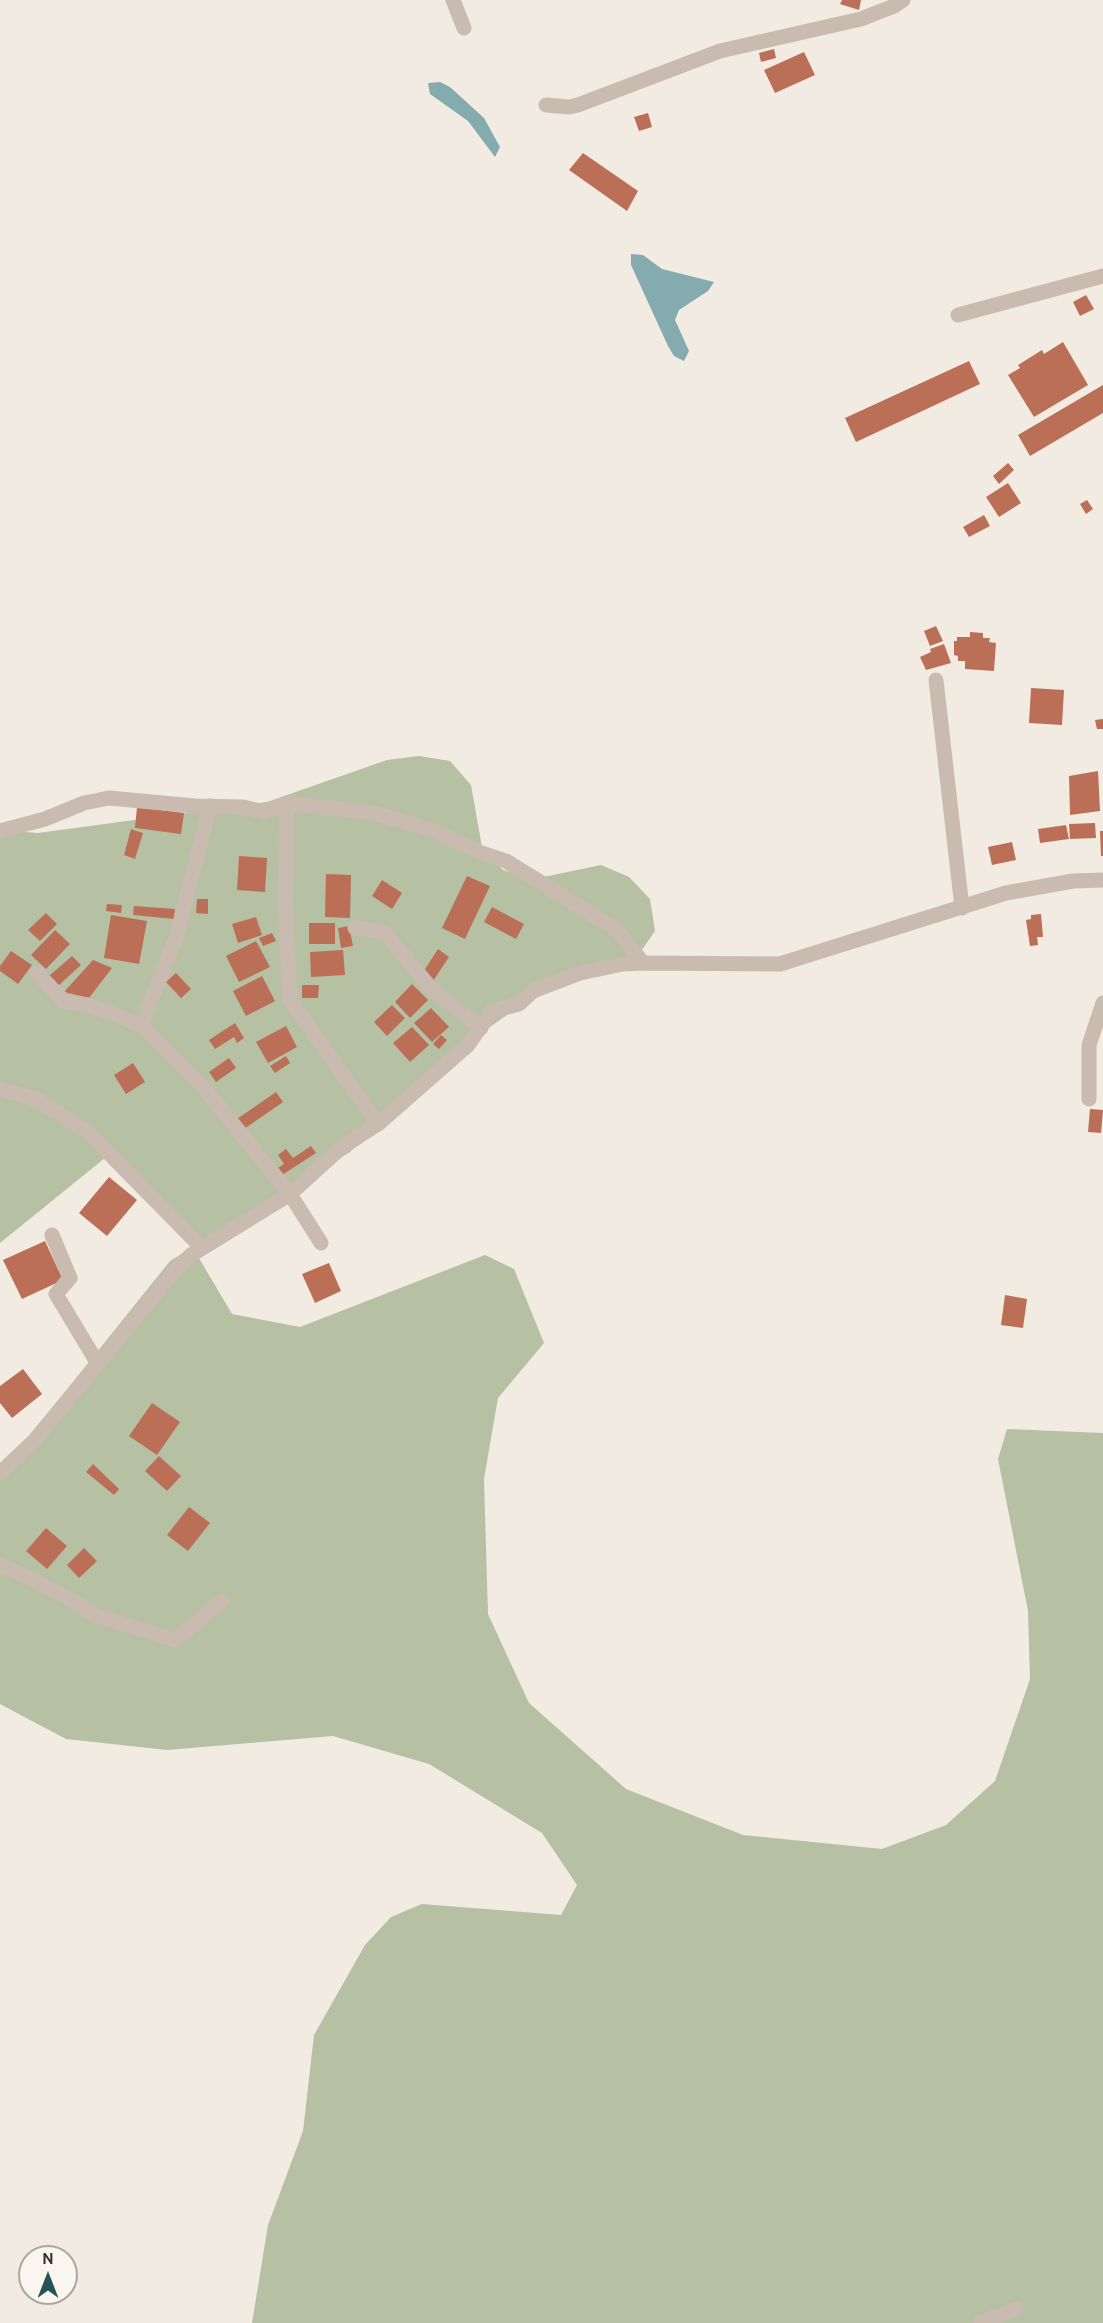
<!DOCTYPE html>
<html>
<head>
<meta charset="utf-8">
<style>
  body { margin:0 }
  #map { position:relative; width:1103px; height:2323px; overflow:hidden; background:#f2ebe2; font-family:Cabin,sans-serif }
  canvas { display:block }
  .north { position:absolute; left:18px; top:2245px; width:60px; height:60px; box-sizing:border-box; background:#f9f5ef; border:2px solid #aca6a1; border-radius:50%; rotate:0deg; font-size:16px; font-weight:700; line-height:24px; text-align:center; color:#39302c }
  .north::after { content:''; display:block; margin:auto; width:21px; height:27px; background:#255457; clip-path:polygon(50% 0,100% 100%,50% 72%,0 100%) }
</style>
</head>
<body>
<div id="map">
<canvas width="1103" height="2323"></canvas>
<div class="north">N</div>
</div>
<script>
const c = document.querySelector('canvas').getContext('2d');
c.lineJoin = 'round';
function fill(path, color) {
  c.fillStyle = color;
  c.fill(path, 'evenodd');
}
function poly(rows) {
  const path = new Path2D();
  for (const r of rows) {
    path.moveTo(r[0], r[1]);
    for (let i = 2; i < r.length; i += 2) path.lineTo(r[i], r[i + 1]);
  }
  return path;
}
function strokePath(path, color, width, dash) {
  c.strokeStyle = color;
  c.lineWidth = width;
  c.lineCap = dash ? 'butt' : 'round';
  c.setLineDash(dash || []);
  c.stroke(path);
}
fill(poly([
  [419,756,450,761,471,785,482,847,503,870,534,879,601,865,629,877,650,899,655,931,637,957,589,975,525,1002,476,1037,350,1152,193,1248,232,1314,300,1327,485,1255,514,1269,544,1343,498,1398,484,1479,488,1614,529,1703,626,1789,743,1835,882,1849,946,1825,995,1781,1030,1679,1028,1611,998,1459,1007,1429,1103,1433,1103,2323,252,2323,268,2225,303,2131,314,2035,365,1945,391,1917,422,1904,561,1915,577,1885,542,1833,429,1764,333,1736,167,1750,66,1739,0,1704,0,1467,20,1448,170,1261,193,1247,105,1158,0,1243,0,830,38,833,267,802,387,760]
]), '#b6c0a3');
fill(poly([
  [440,82,450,87,484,118,500,147,495,157,468,121,430,94,428,83],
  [631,254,643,255,662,269,714,282,708,291,679,310,675,320,689,351,684,361,674,356,668,346,631,265]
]), '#84abad');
fill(poly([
  [842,0,861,0,859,10,840,4],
  [774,49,776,58,761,62,759,53],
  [804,52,815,75,775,93,764,70],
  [648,113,652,127,639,131,634,117],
  [583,153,638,191,627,211,569,170],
  [1086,295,1094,309,1080,316,1073,302],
  [1063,342,1088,385,1034,417,1008,375,1020,368,1018,365,1042,350,1044,354],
  [969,361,980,384,856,442,845,418],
  [1103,385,1103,413,1030,456,1018,435],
  [1008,463,1014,470,999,484,993,476],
  [1008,483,1021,503,999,517,986,497],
  [1087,500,1093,509,1086,514,1080,504],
  [984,515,990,526,969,537,963,527],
  [936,626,943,641,930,646,924,631],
  [970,632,983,633,983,638,990,638,989,642,996,643,994,671,965,669,965,661,958,661,958,656,954,655,954,641,957,641,957,637,970,637],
  [944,644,951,663,926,670,920,657,931,652,930,649],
  [1031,688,1064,690,1062,725,1029,723],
  [1103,719,1103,729,1097,729,1095,720],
  [1098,771,1100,811,1070,815,1069,776],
  [137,807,184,813,181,834,135,828],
  [1095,823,1096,838,1070,839,1069,824],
  [1066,825,1069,839,1040,843,1038,829],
  [131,829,143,833,135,859,124,855],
  [1100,831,1103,831,1103,856,1101,856],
  [1012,842,1016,860,992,865,988,847],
  [239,856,267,858,265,892,237,890],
  [326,874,351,875,350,918,325,917],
  [467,876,490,886,465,939,442,928],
  [382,880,402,893,392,909,372,896],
  [197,899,208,899,208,914,196,913],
  [107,904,122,905,121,913,106,911],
  [134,906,175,909,174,919,133,915],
  [492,907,524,924,516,939,484,922],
  [46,913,57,924,40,941,28,930],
  [1041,914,1043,937,1037,937,1038,945,1030,946,1026,920,1031,919,1031,915],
  [111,915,147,921,139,964,104,958],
  [256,917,262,935,238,943,232,924],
  [309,923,335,923,335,944,309,944],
  [349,926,353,946,341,948,338,928],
  [55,930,70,944,46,969,31,955],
  [272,933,276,941,263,946,259,938],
  [256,941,270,967,239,982,226,956],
  [438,949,449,957,433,981,422,974],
  [343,950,345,975,311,977,310,952],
  [11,951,32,965,18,984,0,971,0,966],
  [72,956,81,965,58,986,49,976],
  [93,960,112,968,89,998,64,992],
  [176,973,191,989,181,998,166,982],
  [262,976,275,1001,246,1016,233,991],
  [412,984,428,1000,410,1018,395,1002],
  [302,985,319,985,318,998,302,998],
  [392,1005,405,1018,387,1036,374,1022],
  [431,1008,449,1027,432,1042,414,1023],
  [235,1023,244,1038,237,1043,234,1037,215,1049,209,1040],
  [286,1026,297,1047,268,1063,256,1042],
  [412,1027,429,1045,410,1062,393,1043],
  [441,1035,447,1040,439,1049,433,1044],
  [286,1056,290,1063,275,1073,270,1066],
  [229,1058,236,1068,216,1082,209,1072],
  [133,1063,145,1082,126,1094,114,1075],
  [276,1092,283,1102,244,1129,237,1119],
  [1090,1109,1103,1110,1101,1133,1088,1132],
  [311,1146,316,1153,282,1175,278,1168,284,1164,278,1155,286,1149,293,1158],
  [109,1177,137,1200,107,1236,79,1213],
  [45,1241,63,1280,22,1299,3,1260],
  [329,1263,341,1291,315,1303,302,1274],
  [1005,1295,1027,1299,1023,1328,1001,1325],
  [23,1369,42,1394,12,1418,0,1403,0,1386],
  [152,1403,180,1422,157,1455,129,1436],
  [159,1456,181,1476,167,1491,145,1471],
  [93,1464,119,1489,114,1495,86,1472],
  [189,1507,210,1523,188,1551,167,1535],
  [46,1528,67,1546,47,1569,26,1551],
  [84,1548,97,1561,79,1578,67,1565]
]), '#bb6f57');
strokePath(poly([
  [453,0,464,28],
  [546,105,569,107,578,105,720,51,861,19,894,6,903,0],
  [958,315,1103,276],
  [936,680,962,908],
  [287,803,285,901,290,1000,378,1124],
  [0,831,45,819,84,803,109,798,195,806,243,807,265,812,287,803,374,813,432,830,476,851,506,861,616,929,643,963],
  [355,928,384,932,430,987,481,1028],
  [37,973,65,1002,88,1005,141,1025,203,1087,290,1194,321,1243],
  [141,1025,176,938,210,806],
  [0,1089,36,1099,88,1132,202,1248],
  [1089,1099,1089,1045,1103,1003],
  [52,1235,70,1278,56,1294,98,1364],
  [0,1565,35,1580,98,1616,175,1640,222,1601],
  [980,2323,1016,2309]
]), '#c9bbaf', 15);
strokePath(poly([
  [0,1473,34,1441,176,1269,191,1255,290,1194,342,1147,378,1124,468,1045,492,1011,519,1004,533,991,580,973,623,964,643,963,780,964,1006,893,1073,881,1103,880]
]), '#c9bbaf', 15);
</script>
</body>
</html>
